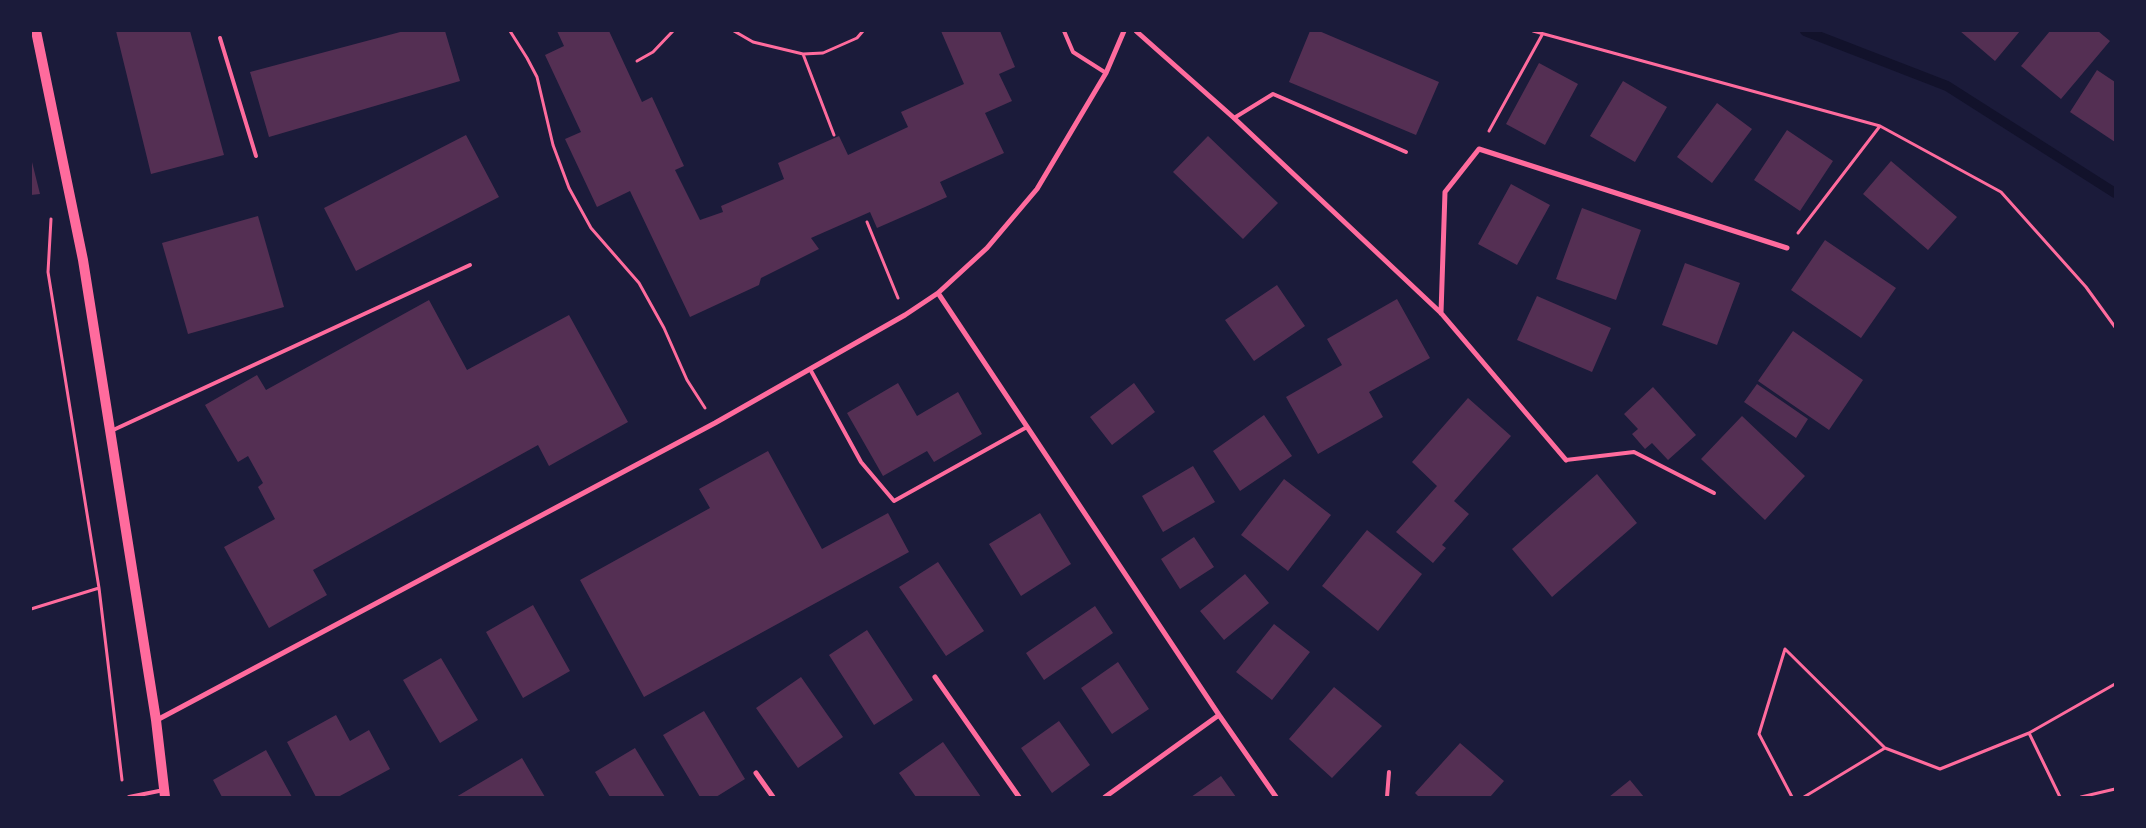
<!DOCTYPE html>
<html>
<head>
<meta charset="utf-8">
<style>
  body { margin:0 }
  #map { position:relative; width:2146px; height:828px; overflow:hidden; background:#1b1b3a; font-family:"Asap Condensed",sans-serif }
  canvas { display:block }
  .frame { position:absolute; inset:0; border:32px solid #1b1b3a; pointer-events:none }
</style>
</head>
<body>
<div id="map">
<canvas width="2146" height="828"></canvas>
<div class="frame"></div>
</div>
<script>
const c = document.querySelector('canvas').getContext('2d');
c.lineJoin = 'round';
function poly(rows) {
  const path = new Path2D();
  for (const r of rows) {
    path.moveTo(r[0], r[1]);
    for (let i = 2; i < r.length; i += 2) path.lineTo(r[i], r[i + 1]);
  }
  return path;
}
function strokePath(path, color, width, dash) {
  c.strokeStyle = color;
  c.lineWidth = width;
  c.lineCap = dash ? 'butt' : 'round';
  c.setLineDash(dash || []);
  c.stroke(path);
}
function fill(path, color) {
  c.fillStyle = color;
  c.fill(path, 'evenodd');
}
strokePath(poly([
  [1805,31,1947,86,2115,193]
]), '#12122b', 10);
fill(poly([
  [116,31,190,31,224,155,151,174],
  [404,31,445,31,460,81,269,137,250,72],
  [557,31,609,31,642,102,652,97,684,166,675,170,700,220,723,212,721,206,784,179,778,163,839,136,848,155,908,127,901,112,964,84,941,31,1000,31,1015,67,999,74,1012,101,985,113,1004,153,940,182,947,197,925,207,877,228,870,212,811,238,819,249,761,278,759,285,690,317,630,191,597,207,565,139,581,132,545,55,564,46],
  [1310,31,1319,31,1439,82,1416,135,1289,82],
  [1960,31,2020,31,1995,61],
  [2050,31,2098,31,2110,41,2061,99,2021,66],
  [1539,63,1578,84,1545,145,1506,124],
  [2097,70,2115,82,2115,142,2070,112],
  [1623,81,1667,107,1635,162,1590,136],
  [1717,103,1752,129,1712,183,1677,157],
  [1787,130,1833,161,1800,211,1754,180],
  [466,135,499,197,356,271,324,208],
  [1208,136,1278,203,1243,239,1173,172],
  [31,158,40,194,31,195],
  [1891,161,1957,217,1928,250,1863,194],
  [1511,184,1550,205,1517,265,1478,244],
  [1582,208,1641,230,1616,300,1556,279],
  [258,216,284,307,188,334,162,243],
  [1825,240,1896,288,1861,338,1791,290],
  [1685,263,1740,283,1717,345,1662,325],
  [1277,285,1305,326,1254,361,1225,320],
  [1537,296,1611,328,1592,372,1517,340],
  [1397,299,1430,358,1369,392,1383,417,1318,454,1286,397,1342,365,1327,339],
  [429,300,467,370,569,315,628,422,549,466,538,445,313,570,327,595,269,628,224,547,275,519,258,487,263,483,248,456,238,462,205,405,257,375,266,390],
  [1793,331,1863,380,1829,430,1758,381],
  [898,383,917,416,958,392,982,434,934,462,927,451,883,476,847,413],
  [1134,383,1155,412,1112,445,1090,417],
  [1757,384,1808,419,1796,438,1744,402],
  [1653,387,1696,435,1668,460,1652,443,1645,449,1632,434,1638,429,1624,414],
  [1468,398,1511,436,1454,501,1469,514,1442,545,1446,548,1433,563,1396,532,1437,486,1412,462],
  [1264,415,1292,456,1240,491,1213,451],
  [1742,416,1805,476,1765,520,1701,459],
  [768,451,822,549,888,513,909,552,644,697,580,580,710,508,699,489],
  [1193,466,1215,502,1163,532,1142,496],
  [1597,474,1637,523,1552,597,1512,549],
  [1284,479,1331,515,1288,571,1241,535],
  [1040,513,1071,564,1021,596,989,544],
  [1367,530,1422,574,1378,631,1322,586],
  [1194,537,1214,567,1180,589,1161,559],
  [938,562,984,631,946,656,899,587],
  [1245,574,1269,603,1224,640,1200,611],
  [533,605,570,671,523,698,486,632],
  [1095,606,1113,633,1044,680,1026,653],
  [1274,624,1310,652,1272,700,1236,672],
  [867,630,913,700,874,725,829,655],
  [441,658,478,720,440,743,403,680],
  [1118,662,1149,709,1112,734,1081,688],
  [801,677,843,737,798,768,756,708],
  [1334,687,1382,726,1332,778,1289,739],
  [704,711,745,779,716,797,700,797,663,735],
  [336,715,350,741,369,730,390,769,338,797,316,797,287,742],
  [1059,721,1090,765,1052,793,1021,748],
  [943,742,981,797,916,797,899,773],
  [1460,743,1504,781,1490,797,1419,797,1415,793],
  [635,748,665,797,610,797,595,772],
  [266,750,292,797,222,797,213,780],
  [522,758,545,797,456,797],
  [1221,776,1236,797,1191,797],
  [1630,780,1644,797,1609,797]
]), '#542f53');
strokePath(poly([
  [510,31,527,58,537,77,553,145,569,188,591,228,639,283,664,328,687,380,705,408],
  [734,31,753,42,803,54,823,53,857,38,863,31],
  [1533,31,1880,126,2001,192,2086,287,2115,327],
  [803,54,834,135],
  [637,61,653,52,673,31],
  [1489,131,1542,35],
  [51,219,48,272,99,588,122,780],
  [867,222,898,298],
  [1798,233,1880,126],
  [31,609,99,588],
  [2029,733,2060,797],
  [1792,797,1759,734,1785,649,1885,748,1940,769,2029,733,2115,684],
  [1804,797,1885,748],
  [2081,797,2115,789]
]), '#ff6b9d', 3);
strokePath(poly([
  [1064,31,1073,52,1106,73],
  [220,38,256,156],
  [1234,118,1273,94,1406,152],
  [810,369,861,462,894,501,1027,427],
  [111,431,470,265],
  [1566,460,1634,452,1714,493],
  [129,797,164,790],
  [1387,797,1389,772]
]), '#ff6b9d', 4);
strokePath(poly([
  [1136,31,1234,118,1441,313,1566,460],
  [938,293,1219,715,1276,797],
  [1441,313,1445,192,1479,149,1787,248],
  [935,677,1019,797],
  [157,720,715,423,905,315,938,293,987,248,1037,189,1106,73,1124,31],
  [756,773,773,797],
  [1105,797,1219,715]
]), '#ff6b9d', 5);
strokePath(poly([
  [36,31,83,260,156,720,165,797]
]), '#ff6b9d', 10);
</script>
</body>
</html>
